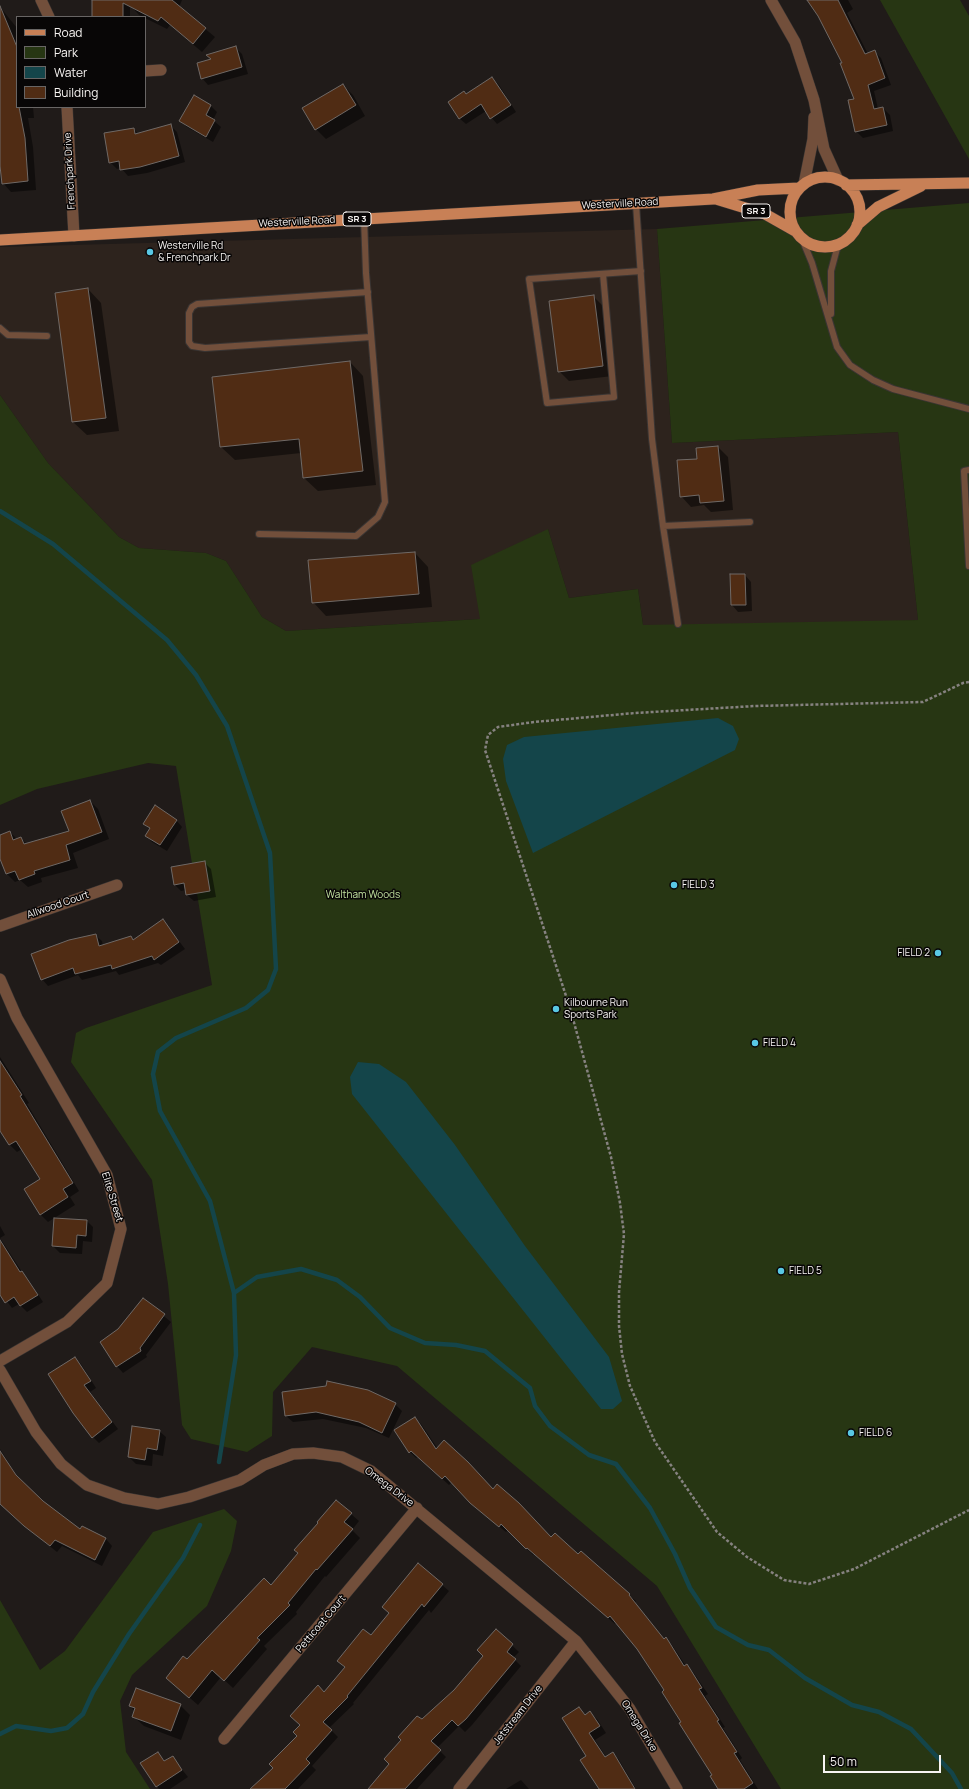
<!DOCTYPE html>
<html>
<head>
<meta charset="utf-8">
<style>
  body { margin:0 }
  #map { position:relative; width:969px; height:1789px; overflow:hidden; background:#201b19; font-family:Manrope,sans-serif }
  canvas { display:block }
  .legend { position:absolute; left:16px; top:16px; width:130px; height:92px; box-sizing:border-box; background:#080606; border:1px solid #686564; margin:0; padding:5px 7px; list-style:none; font-size:12px; color:#f7f4f2 }
  .legend li { display:flex; align-items:center; gap:8px; height:20px }
  .legend b { width:20px; border:1px solid #686564 }
  .scale { position:absolute; left:823px; top:1755px; width:118px; height:18px; box-sizing:border-box; border:2px solid #f7f4f2; border-top:0; padding-left:5px; font-size:12px; line-height:14px; white-space:nowrap; color:#f7f4f2; -webkit-text-stroke:3px #080606; paint-order:stroke }
</style>
</head>
<body>
<div id="map">
<canvas width="969" height="1789"></canvas>
<ul class="legend">
<li><b style="height:5px;background:#c88056"></b>Road</li>
<li><b style="height:11px;background:#273613"></b>Park</li>
<li><b style="height:11px;background:#14454a"></b>Water</li>
<li><b style="height:11px;background:#502c14"></b>Building</li>
</ul>
<div class="scale">50 m</div>
</div>
<script>
const c = document.querySelector('canvas').getContext('2d');
c.lineJoin = 'round';
function fill(path, color) {
  c.fillStyle = color;
  c.fill(path, 'evenodd');
}
function poly(rows) {
  const path = new Path2D();
  for (const r of rows) {
    if (r.length === 3) {
      path.moveTo(r[0] + r[2], r[1]);
      path.arc(r[0], r[1], r[2], 0, 2 * Math.PI);
      continue;
    }
    path.moveTo(r[0], r[1]);
    for (let i = 2; i < r.length; i += 2) path.lineTo(r[i], r[i + 1]);
  }
  return path;
}
function strokePath(path, color, width, dash) {
  c.strokeStyle = color;
  c.lineWidth = width;
  c.lineCap = dash ? 'butt' : 'round';
  c.setLineDash(dash || []);
  c.stroke(path);
}
function drawText(font, color, halo, rows, align = 'center') {
  c.font = font + ' Manrope,sans-serif';
  c.lineWidth = 3;
  c.setLineDash([]);
  c.textBaseline = 'middle';
  c.strokeStyle = halo;
  c.fillStyle = color;
  for (const [text, x, y, turn = 0] of rows) {
    c.save();
    c.translate(x, y);
    c.rotate((+turn || 0) * Math.PI / 180);
    c.textAlign = isNaN(turn) ? turn : align;
    if (halo) c.strokeText(text, 0, 0);
    c.fillText(text, 0, 0);
    c.restore();
  }
}
fill(poly([
  [657,229,672,443,898,432,918,620,645,638,638,589,569,598,548,529,480,619,286,631,262,617,226,561,206,553,139,548,119,537,48,463,0,395,0,247]
]), '#2d231d');
fill(poly([
  [880,0,960,0,969,16,969,159],
  [969,203,969,1789,781,1789,657,1586,397,1366,312,1347,273,1392,272,1436,247,1452,191,1439,182,1425,168,1284,152,1180,71,1062,76,1033,86,1028,212,985,176,766,148,763,37,789,0,805,0,395,48,463,119,537,139,548,206,553,226,561,262,617,286,631,480,619,471,565,548,529,569,598,638,589,643,625,918,620,898,432,672,443,657,229],
  [224,1509,237,1521,231,1551,207,1606,132,1675,120,1701,126,1752,150,1789,0,1789,0,1600,40,1670,65,1651,153,1532]
]), '#273613');
fill(poly([
  [718,718,733,726,739,739,735,750,533,853,506,781,503,759,507,745,524,737],
  [358,1062,379,1064,406,1082,455,1145,525,1246,609,1357,622,1401,613,1409,601,1409,352,1094,350,1077]
]), '#14454a');
fill(poly([
  [134,0,182,0,179,7,215,37,202,52,170,25,167,29,139,15,131,6],
  [809,0,848,0,853,9,847,13,868,54,875,52,881,58,891,85,874,91,878,109,883,108,890,115,893,131,863,138,856,131,855,99,843,63,819,16],
  [123,1,130,7,130,17,93,17],
  [0,7,17,28,17,107,33,107,34,118,28,118,33,147,36,190,11,192,3,183,0,154],
  [236,48,242,54,248,74,208,85,202,78,213,60],
  [492,78,499,85,516,112,497,124,486,111,466,124,459,118,466,95],
  [343,85,353,95,365,116,326,139,316,129],
  [194,96,211,106,217,112,213,120,221,127,213,142,187,127,180,121],
  [170,125,177,132,185,162,147,173,128,176,121,168,117,169,110,162,134,129,138,134],
  [88,289,101,303,119,431,87,435,73,422,56,294],
  [594,297,604,307,613,376,569,381,559,371],
  [350,362,363,376,376,485,318,491,304,478,301,453,235,460,221,447,213,378],
  [718,447,728,457,733,510,711,512,704,505,691,507,681,496,699,459],
  [415,553,428,567,432,607,326,616,313,602],
  [745,575,751,582,752,611,738,612,732,605],
  [90,801,98,809,109,839,73,853,78,868,41,878,42,882,28,887,20,880,15,882,7,874,0,856,0,836,10,832,17,839,20,838,27,844,70,831],
  [176,820,182,827,167,851,152,842,146,836,150,829,144,824],
  [204,862,211,869,216,897,194,901,187,895,186,890,181,891,175,885],
  [163,920,185,949,161,965,158,963,119,975,116,971,82,980,78,975,48,986,42,979,95,935,102,941,103,946,131,937,134,940],
  [0,1057,29,1103,27,1104,79,1191,70,1197,75,1205,48,1222,40,1214,41,1180,22,1149,17,1152,10,1145,0,1129],
  [87,1221,93,1227,92,1242,83,1241,82,1254,60,1253,53,1246],
  [0,1226,5,1235,0,1238,22,1272,28,1279,43,1302,27,1312,19,1304,12,1308,0,1292],
  [143,1299,171,1322,146,1355,147,1357,123,1373,117,1366,119,1330],
  [75,1358,81,1364,96,1388,90,1392,118,1429,99,1443,93,1437],
  [283,1392,395,1404,402,1411,389,1438,366,1428,323,1419,293,1422,286,1416],
  [415,1418,421,1424,438,1449,494,1490,551,1539,579,1555,581,1553,636,1601,635,1603,664,1639,666,1639,672,1645,686,1666,693,1672,708,1694,705,1696,725,1727,723,1728,742,1758,740,1760,758,1789,719,1789,713,1775,663,1692,665,1691,638,1648,617,1622,615,1624,534,1554,533,1555,508,1530,506,1532,478,1510,452,1482,449,1485,418,1457,416,1458,410,1452],
  [159,1431,166,1437,163,1456,153,1454,152,1466,136,1464,129,1457],
  [0,1449,21,1482,42,1501,81,1531,82,1527,106,1539,112,1546,102,1566,62,1546,57,1552,32,1532,0,1502],
  [351,1514,359,1521,352,1530,360,1538,326,1577,325,1576,296,1612,297,1614,264,1646,267,1649,233,1688,221,1677,198,1705,167,1678],
  [418,1564,449,1591,431,1613,429,1610,353,1703,354,1704,329,1728,338,1737,312,1766,316,1770,298,1789,251,1789,275,1768,298,1736,325,1693,346,1668,338,1661,371,1636,390,1614,383,1607],
  [496,1630,519,1652,513,1658,521,1666,472,1725,465,1732,459,1726,437,1748,446,1757,417,1789,370,1789,391,1764,422,1721,455,1691,484,1656],
  [180,1705,190,1715,181,1740,144,1726,133,1716,135,1711,130,1706],
  [579,1708,586,1715,590,1713,597,1719,606,1733,595,1740,606,1757,613,1753,619,1760,636,1789,601,1789,587,1756],
  [158,1753,165,1761,172,1757,188,1777,170,1789,159,1789,142,1763],
  [521,1780,529,1789,506,1789]
]), '#0007');
strokePath(poly([
  [0,511,53,544,167,640,196,675,227,726,270,853,276,969,268,990,246,1008,176,1038,158,1052,153,1074,160,1111,210,1201,234,1293,236,1355,219,1462],
  [234,1293,257,1277,301,1269,337,1280,360,1297,390,1328,425,1343,456,1345,485,1351,530,1388,535,1406,550,1426,589,1455,616,1464,650,1508,675,1554,690,1588,716,1627,748,1645,769,1650,805,1678,852,1705,879,1712,911,1729,952,1773,961,1789],
  [0,1734,16,1726,51,1731,67,1728,83,1714,93,1692,129,1634,183,1558,200,1525]
]), '#14454a', 4.5);
const building = poly([
  [92,0,172,0,206,28,193,44,161,17,158,21,123,3,123,17,92,17,92,0],
  [807,0,838,0,865,54,875,50,885,78,868,85,874,109,883,107,887,125,855,132,848,100,854,99,840,63,842,63,818,16,807,0],
  [0,6,17,47,17,107,19,107,25,138,28,181,2,184,0,166,0,6],
  [236,46,242,67,201,79,197,63,211,59,206,55,236,46],
  [492,77,511,105,490,119,481,104,459,119,448,102,464,91,466,94,492,77],
  [343,84,356,105,315,130,302,108,343,84],
  [194,95,211,105,206,115,215,120,206,137,179,121,194,95],
  [171,124,179,156,140,167,120,170,119,161,109,163,104,133,134,128,135,134,171,124],
  [88,288,106,418,72,422,55,293,88,288],
  [594,295,603,366,558,372,549,301,594,295],
  [350,361,363,471,303,478,299,439,220,447,212,377,350,361],
  [718,446,724,501,700,503,699,495,680,497,677,460,697,459,696,448,718,446],
  [415,552,419,594,312,603,308,560,415,552],
  [730,574,745,574,746,605,731,605,730,574],
  [90,800,102,832,66,845,70,860,34,871,35,874,19,880,15,871,6,874,0,859,0,835,10,831,13,840,21,837,24,844,69,831,61,811,90,800],
  [155,805,177,820,160,845,145,836,150,828,143,824,155,805],
  [205,861,210,891,186,895,184,883,174,885,171,867,205,861],
  [163,919,179,942,154,960,152,956,112,969,111,965,75,974,73,968,41,980,31,954,69,940,96,934,99,946,131,936,133,940,163,919],
  [0,1061,22,1095,20,1096,73,1183,63,1189,68,1197,40,1215,24,1189,40,1179,16,1141,9,1145,0,1131,0,1061],
  [54,1218,87,1220,86,1236,77,1235,76,1248,52,1246,54,1218],
  [0,1240,20,1272,22,1271,38,1295,20,1306,14,1297,5,1303,0,1295,0,1240],
  [143,1298,165,1314,140,1348,141,1351,116,1367,100,1342,118,1329,143,1298],
  [75,1357,91,1381,84,1385,112,1422,92,1438,73,1413,48,1374,75,1357],
  [327,1381,368,1390,396,1403,382,1433,359,1422,316,1412,285,1416,282,1392,326,1386,327,1381],
  [415,1417,436,1449,444,1440,468,1462,493,1489,497,1484,519,1503,551,1537,555,1533,578,1554,581,1551,630,1594,629,1595,664,1639,666,1637,684,1666,687,1664,702,1688,699,1689,719,1720,717,1721,737,1752,734,1753,753,1783,744,1789,718,1789,710,1776,712,1775,679,1723,681,1722,662,1692,664,1690,637,1649,610,1616,608,1618,527,1548,526,1549,501,1524,499,1527,470,1503,445,1476,442,1479,411,1451,409,1453,394,1430,415,1417],
  [132,1426,160,1430,157,1450,147,1448,145,1460,128,1457,132,1426],
  [0,1451,16,1475,43,1501,80,1529,82,1526,106,1538,95,1560,55,1540,50,1546,24,1526,0,1504,0,1451],
  [336,1500,352,1513,344,1522,353,1529,317,1570,316,1569,288,1603,290,1605,257,1638,260,1640,224,1681,212,1670,189,1698,166,1678,183,1656,187,1659,264,1578,271,1585,298,1553,294,1550,318,1523,317,1522,336,1500],
  [418,1563,443,1584,424,1607,422,1604,347,1696,348,1697,323,1722,332,1730,306,1759,310,1763,285,1789,250,1789,273,1768,269,1764,297,1736,293,1732,300,1725,290,1716,318,1685,324,1692,345,1667,337,1661,363,1629,371,1635,389,1613,382,1607,418,1563],
  [496,1629,513,1644,507,1652,516,1659,466,1719,458,1726,452,1720,431,1741,441,1750,405,1789,368,1789,389,1764,384,1759,401,1740,398,1737,417,1716,422,1719,454,1690,483,1656,477,1650,496,1629],
  [136,1688,181,1704,171,1731,132,1717,135,1708,129,1706,136,1688],
  [579,1707,585,1715,590,1711,600,1726,589,1733,605,1757,613,1752,635,1789,599,1789,580,1760,586,1756,562,1718,579,1707],
  [158,1752,164,1761,173,1756,182,1770,156,1787,140,1763,158,1752]
]);
fill(building, '#502c14');
strokePath(building, '#6f6966', 1);
const service = poly([
  [636,204,652,439,663,526,750,522],
  [802,239,812,263,837,347,850,365,873,380,893,389,969,409],
  [603,274,614,397,547,403,529,279,641,271],
  [368,292,197,304,192,307,189,313,189,342,192,346,205,348,371,337],
  [831,314,831,271,838,245],
  [0,328,8,335,47,336],
  [969,470,964,471,969,566],
  [663,526,678,624],
  [259,534,356,536,378,517,385,502,366,273,364,218]
]);
const minor = poly([
  [41,0,49,17],
  [771,0,795,42,814,100,824,149,838,180],
  [145,71,161,70],
  [67,107,74,236],
  [804,184,813,139,814,117],
  [0,926,117,885],
  [0,979,17,1018,107,1175,121,1229,107,1283,67,1322,0,1361],
  [0,1370,36,1432,61,1464,87,1485,124,1498,158,1504,189,1497,240,1480,264,1465,293,1454,313,1453,342,1457,371,1471,576,1641,630,1709,677,1789],
  [224,1739,417,1508],
  [459,1789,576,1641]
]);
const primary = poly([
  [825,212,35],
  [846,185,969,183],
  [716,199,765,214,795,231],
  [857,225,878,207,921,186],
  [0,240,713,199,758,190,799,188]
]);
strokePath(service, '#3a3533', 8);
strokePath(minor, '#3a3533', 12);
strokePath(primary, '#3a3533', 12);
strokePath(poly([
  [969,682,963,683,923,702,755,706,635,713,534,722,498,727,488,735,485,750,570,1008,611,1157,620,1203,624,1234,619,1292,619,1326,622,1354,630,1386,655,1442,717,1532,747,1557,784,1580,809,1584,854,1569,969,1510]
]), '#868280', 2.5, [3, 2]);
strokePath(service, '#724f3b', 6);
strokePath(minor, '#724f3b', 11);
strokePath(primary, '#c88056', 11);
for (const [x, y, r, color] of [
  [150,252,4,"#59c8e4"],
  [674,885,4,"#59c8e4"],
  [938,953,4,"#59c8e4"],
  [556,1009,4,"#59c8e4"],
  [755,1043,4,"#59c8e4"],
  [781,1271,4,"#59c8e4"],
  [851,1433,4,"#59c8e4"]
]) {
  const dot = new Path2D();
  dot.arc(x, y, r, 0, 2 * Math.PI);
  c.fillStyle = color;
  c.fill(dot);
  strokePath(dot, '#080606', 1.5);
}
for (const [x, y, w] of [
  [756,211,28],
  [357,219,28]
]) {
  const box = new Path2D();
  box.roundRect(x - w / 2, y - 7, w, 14, 3);
  c.fillStyle = '#080606';
  c.fill(box);
  strokePath(box, '#f7f4f2', 1);
}
drawText('bold 9px', '#f7f4f2', null, [
  ["SR 3",756,211],
  ["SR 3",357,219]
]);
drawText('10px', '#f7f4f2', '#080606', [
  ["Frenchpark Drive",70,171,-93],
  ["Westerville Road",620,204,-3],
  ["Westerville Road",297,222,-3],
  ["Allwood Court",58,905,-19],
  ["Elite Street",112,1197,73],
  ["Omega Drive",389,1487,37],
  ["Petticoat Court",321,1624,-50],
  ["Jetstream Drive",518,1715,-52],
  ["Omega Drive",639,1726,58]
]);
drawText('10px', '#f7f4f2', '#080606', [
  ["Westerville Rd",158,246],
  ["& Frenchpark Dr",158,258],
  ["FIELD 3",682,885],
  ["FIELD 2",930,953,"right"],
  ["Kilbourne Run",564,1003],
  ["Sports Park",564,1015],
  ["FIELD 4",763,1043],
  ["FIELD 5",789,1271],
  ["FIELD 6",859,1433]
], 'left');
drawText('10px', '#c1e19e', '#080606', [
  ["Waltham Woods",363,895]
]);
</script>
</body>
</html>
